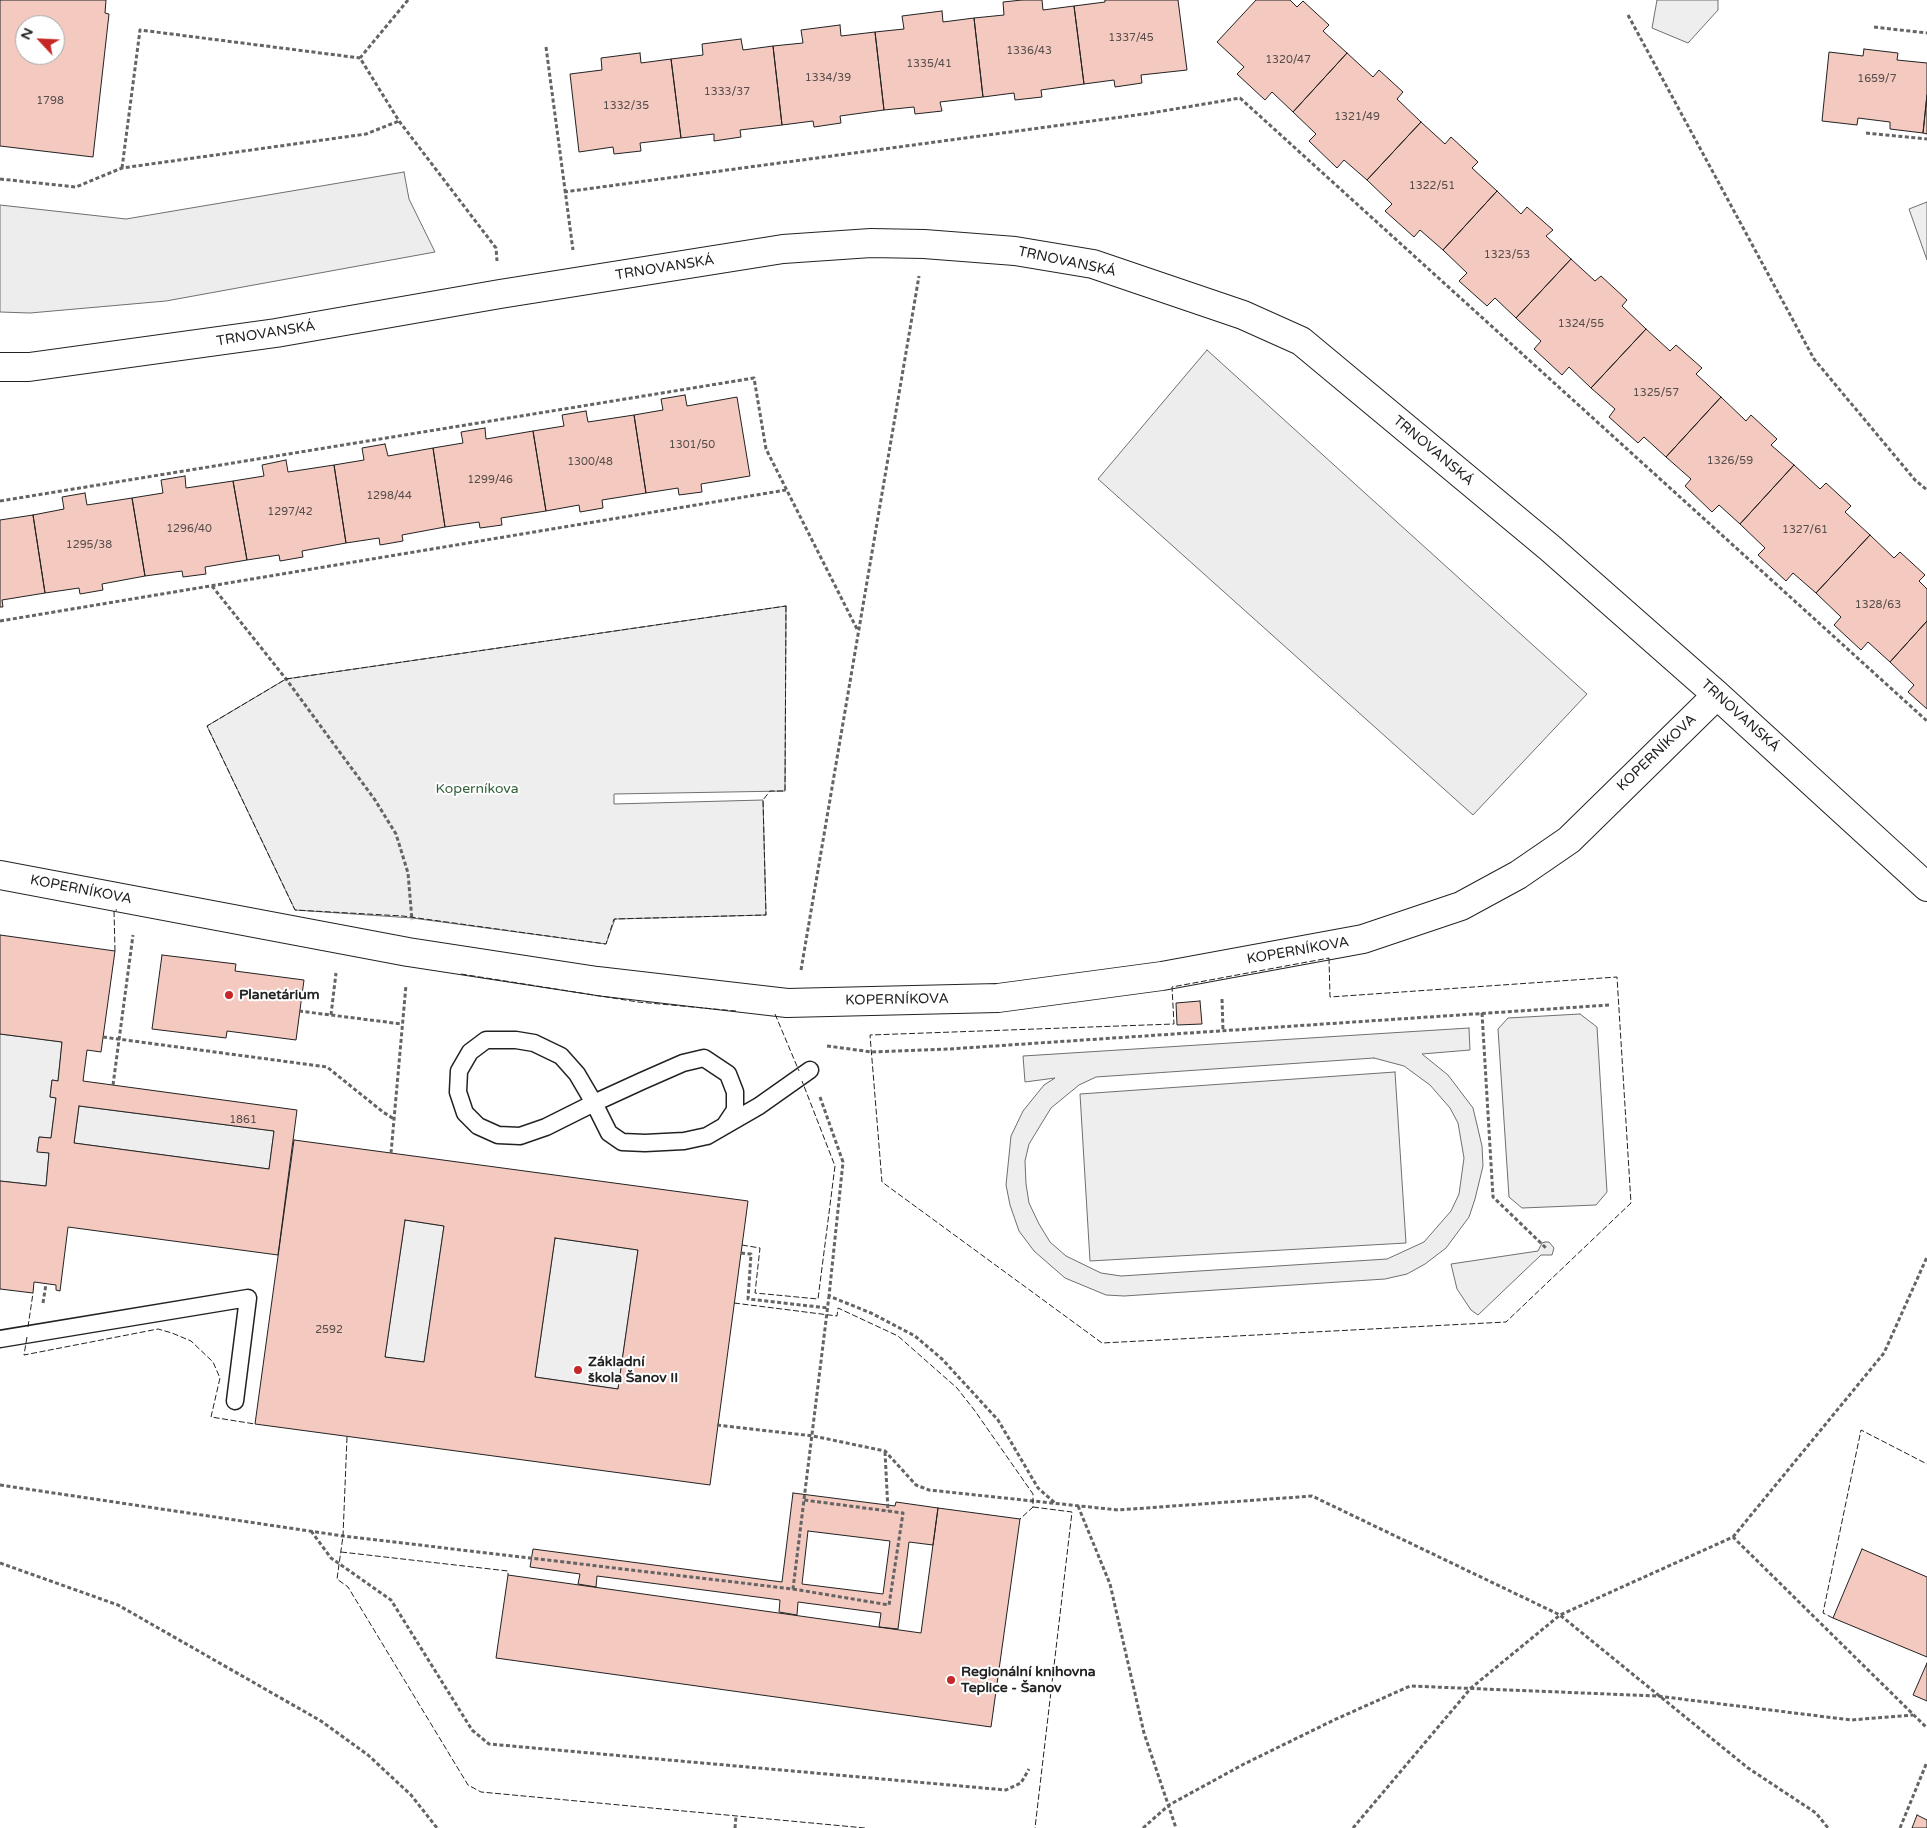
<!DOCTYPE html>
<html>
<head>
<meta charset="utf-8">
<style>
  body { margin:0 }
  #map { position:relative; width:1927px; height:1828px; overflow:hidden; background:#fff; font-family:"Varela Round",sans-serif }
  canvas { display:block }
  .north { position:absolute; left:15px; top:15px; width:50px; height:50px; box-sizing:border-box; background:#fff; border:1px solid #a7a7a7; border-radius:50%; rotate:295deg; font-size:14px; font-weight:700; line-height:20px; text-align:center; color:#222 }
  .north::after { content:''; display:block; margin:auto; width:18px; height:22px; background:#c62828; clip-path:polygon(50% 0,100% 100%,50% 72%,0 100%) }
</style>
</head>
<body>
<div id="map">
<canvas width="1927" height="1828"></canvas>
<div class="north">N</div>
</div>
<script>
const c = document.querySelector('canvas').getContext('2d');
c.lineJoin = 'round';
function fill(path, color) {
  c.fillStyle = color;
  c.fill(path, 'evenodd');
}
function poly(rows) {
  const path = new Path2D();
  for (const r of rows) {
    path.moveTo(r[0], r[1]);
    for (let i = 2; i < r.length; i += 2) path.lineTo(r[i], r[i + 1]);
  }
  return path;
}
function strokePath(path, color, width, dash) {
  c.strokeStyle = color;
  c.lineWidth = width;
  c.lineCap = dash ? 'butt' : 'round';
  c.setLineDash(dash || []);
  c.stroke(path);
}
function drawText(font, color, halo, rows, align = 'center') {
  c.font = font + ' "Varela Round",sans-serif';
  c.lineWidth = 4;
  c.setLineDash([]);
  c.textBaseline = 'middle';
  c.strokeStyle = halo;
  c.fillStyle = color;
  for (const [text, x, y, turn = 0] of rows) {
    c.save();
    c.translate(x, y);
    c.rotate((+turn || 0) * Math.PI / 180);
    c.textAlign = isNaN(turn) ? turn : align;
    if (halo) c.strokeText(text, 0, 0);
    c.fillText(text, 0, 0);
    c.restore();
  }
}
const green = poly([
  [1657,0,1718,0,1718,10,1688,43,1652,28,1657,0],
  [1927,202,1927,260,1909,209,1927,202],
  [786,606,785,791,614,794,614,804,763,800,766,915,615,919,606,944,412,918,295,910,207,726,286,679,786,606],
  [1580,1014,1597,1027,1607,1192,1596,1205,1522,1208,1509,1197,1498,1029,1508,1018,1580,1014],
  [1469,1028,1470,1050,1422,1054,1448,1075,1473,1108,1482,1146,1483,1166,1475,1199,1469,1217,1446,1248,1425,1264,1407,1274,1385,1279,1124,1296,1106,1295,1065,1278,1034,1251,1019,1231,1010,1205,1006,1185,1011,1136,1023,1111,1044,1085,1055,1078,1025,1082,1023,1056,1469,1028],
  [1374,1058,1404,1066,1430,1085,1450,1108,1458,1123,1464,1158,1459,1194,1451,1211,1424,1242,1387,1259,1121,1276,1101,1273,1066,1256,1050,1242,1039,1224,1029,1203,1026,1184,1025,1161,1029,1144,1051,1108,1079,1085,1096,1077,1374,1058],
  [0,1034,62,1042,58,1081,52,1080,50,1097,56,1098,51,1138,39,1137,37,1151,49,1153,46,1186,0,1181,0,1034],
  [1395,1072,1406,1243,1090,1261,1080,1094,1395,1072],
  [79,1106,274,1131,269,1169,74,1143,79,1106],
  [405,1220,444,1226,424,1362,385,1357,405,1220],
  [555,1238,638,1250,618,1389,535,1377,555,1238],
  [1545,1242,1549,1242,1554,1248,1552,1255,1541,1255,1478,1315,1471,1310,1457,1289,1451,1264,1538,1251,1542,1243,1545,1242]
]);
fill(green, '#eee');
strokePath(green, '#6f6f6f', 1);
const parking = poly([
  [404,172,409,199,435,252,166,301,30,313,0,312,0,205,126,219,404,172],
  [1207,350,1587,694,1473,815,1098,479,1207,350]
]);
fill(parking, '#ededed');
strokePath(parking, '#6f6f6f', 1);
const building = poly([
  [0,0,106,0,105,13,109,14,93,157,0,146,0,0],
  [25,25,55,25,55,55,25,55,25,25],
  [1022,0,1042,0,1043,10,1074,6,1084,84,1041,90,1042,97,1015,100,1014,93,983,97,974,18,1004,15,1003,2,1022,0],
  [1105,0,1178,0,1187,70,1141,75,1142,83,1115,87,1114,80,1084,84,1074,6,1105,2,1105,0],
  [1256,0,1290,0,1297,7,1303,1,1329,25,1323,31,1347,53,1293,112,1272,92,1265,100,1237,74,1244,67,1217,42,1256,0],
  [942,11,943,22,974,18,983,97,940,102,942,111,915,114,914,107,884,110,875,32,904,29,902,16,942,11],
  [840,25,841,36,875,32,884,110,840,116,841,123,814,127,813,121,782,125,773,46,803,43,801,30,840,25],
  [741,39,743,50,773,46,782,125,740,130,741,137,714,141,714,134,681,138,671,59,703,55,702,44,741,39],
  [1864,49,1898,53,1897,60,1927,63,1927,95,1923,133,1890,129,1890,122,1858,118,1857,125,1822,121,1829,52,1863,56,1864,49],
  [640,53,641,63,671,59,681,138,640,143,641,151,614,154,613,147,579,152,570,74,602,70,601,58,640,53],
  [1347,53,1373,77,1379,70,1403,92,1397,99,1421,122,1367,180,1344,160,1337,168,1309,141,1316,134,1293,112,1347,53],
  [1927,95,1927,134,1923,133,1927,95],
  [1421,122,1445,144,1451,137,1478,162,1472,168,1497,191,1443,250,1420,230,1414,237,1385,211,1392,204,1367,180,1421,122],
  [1497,191,1521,214,1527,207,1553,230,1546,236,1571,259,1516,318,1495,298,1487,306,1459,281,1467,273,1443,250,1497,191],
  [1571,259,1595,281,1601,276,1627,300,1622,306,1646,329,1591,388,1569,367,1562,375,1534,349,1541,341,1516,318,1571,259],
  [1646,329,1670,351,1676,345,1702,368,1696,374,1721,397,1666,457,1644,437,1638,443,1609,417,1615,409,1591,388,1646,329],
  [685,395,687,406,737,397,750,476,701,484,702,492,679,495,678,488,646,493,634,415,663,410,661,399,685,395],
  [1721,397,1746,421,1751,415,1777,439,1771,445,1794,465,1740,524,1719,505,1712,512,1685,486,1691,479,1666,457,1721,397],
  [586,411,588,422,634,415,646,493,602,500,603,508,580,512,579,505,546,511,533,431,564,426,562,415,586,411],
  [485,428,486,439,533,431,546,511,501,518,502,525,480,528,479,522,445,527,433,448,463,443,461,432,485,428],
  [385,444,388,456,433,448,445,527,402,535,403,541,380,545,379,538,346,543,334,465,364,460,362,448,385,444],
  [286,460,288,472,334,465,346,543,302,551,303,557,280,561,279,555,247,560,233,481,264,476,262,465,286,460],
  [1794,465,1820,489,1826,483,1851,506,1845,512,1870,535,1816,593,1793,573,1786,581,1758,555,1765,548,1740,524,1794,465],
  [185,476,186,488,233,481,247,560,205,567,206,574,183,577,182,571,145,576,132,498,163,493,161,480,185,476],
  [85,493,87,505,132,498,145,576,102,584,103,590,80,594,79,588,45,593,33,515,64,509,62,497,85,493],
  [33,515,45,593,2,600,3,607,0,607,0,520,33,515],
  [1870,535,1894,558,1900,552,1925,575,1919,581,1927,589,1927,621,1890,662,1868,642,1861,650,1834,625,1841,617,1816,593,1870,535],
  [1927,621,1927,709,1908,692,1914,685,1890,662,1927,621],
  [0,935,115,951,101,1052,87,1050,83,1081,297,1110,278,1255,68,1227,60,1291,56,1290,56,1285,34,1282,33,1293,0,1289,0,1181,46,1186,49,1153,37,1152,39,1137,51,1138,56,1098,50,1097,52,1080,58,1081,62,1042,0,1034,0,935],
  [79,1106,274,1131,269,1169,74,1143,79,1106],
  [162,955,236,964,235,971,304,980,296,1040,227,1031,226,1038,152,1029,162,955],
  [1200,1001,1202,1024,1177,1025,1176,1003,1200,1001],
  [294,1140,748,1201,710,1485,255,1424,294,1140],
  [405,1220,444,1226,424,1362,385,1357,405,1220],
  [555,1238,638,1250,618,1389,535,1377,555,1238],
  [793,1493,895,1506,896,1502,938,1508,933,1545,909,1542,898,1629,879,1627,881,1613,798,1602,797,1615,779,1612,780,1600,597,1576,596,1587,578,1584,580,1574,530,1567,533,1549,782,1582,793,1493],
  [808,1531,890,1541,883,1594,802,1584,808,1531],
  [938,1508,1020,1519,991,1727,496,1658,508,1575,921,1633,938,1508],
  [1862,1549,1927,1577,1927,1657,1833,1618,1862,1549],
  [1927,1663,1927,1701,1913,1695,1927,1663],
  [1917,1815,1927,1820,1927,1828,1912,1828,1917,1815]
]);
fill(building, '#f3c9c0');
strokePath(building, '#222', 1);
const lane = poly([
  [725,1125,735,1110,735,1092,728,1074,704,1058,683,1063,642,1081,594,1103,546,1127,520,1136,498,1135,478,1126,465,1113,458,1092,459,1071,470,1052,486,1040,516,1040,534,1043,561,1056,577,1074,594,1103,609,1133,622,1142,645,1143,684,1141,707,1136,759,1106,810,1070],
  [0,1339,248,1298,235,1401]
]);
const street = poly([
  [0,367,29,367,276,333,500,294,783,249,871,243,924,244,1015,251,1093,264,1243,315,1301,341,1550,548,1717,695,1927,887],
  [0,875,408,952,597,981,787,1003,998,998,1162,976,1363,939,1461,906,1518,875,1569,840,1717,695]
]);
strokePath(lane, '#222', 19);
strokePath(street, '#222', 30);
strokePath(poly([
  [408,0,360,58,399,121,496,248,497,261],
  [1628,15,1814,359,1915,480,1927,490],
  [1874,27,1927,33],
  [546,47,573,250],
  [1866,133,1927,139],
  [122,168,140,30,360,58],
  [0,179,76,187,122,168,366,134,399,121],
  [564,192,1151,113,1240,98,1927,721],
  [0,501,754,378,766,449,857,629],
  [212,586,286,679,375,800,396,834,408,873,412,920],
  [0,621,786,490],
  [801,970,919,276],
  [1222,999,1223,1031],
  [299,1011,402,1024],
  [1482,1013,1493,1197,1546,1248],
  [331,1015,336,973],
  [103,1037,327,1067,383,1112,394,1119],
  [827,1046,872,1052,949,1049,1609,1005],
  [113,1085,133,935],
  [820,1097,843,1162,829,1296,871,1313,915,1336,942,1359,998,1420,1038,1488,1055,1503],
  [391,1153,406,985],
  [741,1253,751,1254,748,1299,828,1308],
  [43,1303,46,1284],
  [717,1425,813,1436,885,1451,916,1485,929,1490,1118,1510,1312,1496,1560,1615,1733,1537,1927,1728],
  [885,1452,888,1511],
  [0,1485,343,1536,793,1589,829,1296],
  [1078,1506,1110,1584,1144,1733,1176,1828],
  [311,1531,331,1558,391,1600,472,1730,489,1744,1006,1790,1021,1783,1029,1769],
  [1733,1537,1884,1353,1927,1257],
  [0,1563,118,1605,321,1721,368,1755,411,1795,437,1828],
  [793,1589,889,1605,903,1513,804,1500],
  [735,1828,736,1816],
  [1143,1828,1169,1805,1244,1764,1334,1720,1410,1686,1657,1696,1851,1720,1913,1715],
  [1353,1828,1471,1688,1560,1615,1748,1768,1816,1813,1828,1828],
  [1900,1828,1927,1762]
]), '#646464', 3, [4, 2.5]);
strokePath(lane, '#fff', 16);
strokePath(street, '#fff', 28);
strokePath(poly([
  [786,606,785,791,770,791,763,800,766,915,614,919,606,944,403,916,295,910,207,726,286,679,786,606],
  [115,951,114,910,117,910],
  [1329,958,1330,997,1617,977,1631,1203,1506,1322,1102,1343,882,1182,870,1035,1174,1024,1172,987,1329,958],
  [461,974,638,1002,736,1011],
  [775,1014,799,1071],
  [742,1245,760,1248,755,1293,818,1299,835,1166,802,1081],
  [734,1303,837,1316,838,1308,898,1336,957,1388,975,1411,1033,1494,1033,1507,1020,1519],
  [28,1327,33,1293],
  [27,1337,24,1355,158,1329,172,1333,191,1341,213,1362,220,1378,211,1417,255,1424],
  [347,1437,343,1536,337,1579,348,1587,468,1785,481,1792,865,1828],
  [1033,1507,1072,1512,1035,1828],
  [341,1552,508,1571,508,1575],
  [1833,1618,1823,1613,1861,1430,1927,1464]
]), '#222', 1, [6, 2.5]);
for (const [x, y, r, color] of [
  [229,995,5,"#c62828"],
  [578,1370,5,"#c62828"],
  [951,1680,5,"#c62828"]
]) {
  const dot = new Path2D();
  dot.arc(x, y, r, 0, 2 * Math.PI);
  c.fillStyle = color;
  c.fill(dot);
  strokePath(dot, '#fff', 2);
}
drawText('11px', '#564c4a', null, [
  ["1337/45",1131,38],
  ["1336/43",1029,51],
  ["1320/47",1288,60],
  ["1335/41",929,64],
  ["1334/39",828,78],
  ["1659/7",1877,79],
  ["1333/37",727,92],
  ["1798",50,101],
  ["1332/35",626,106],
  ["1321/49",1357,117],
  ["1322/51",1432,186],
  ["1323/53",1507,255],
  ["1324/55",1581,324],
  ["1325/57",1656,393],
  ["1301/50",692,445],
  ["1326/59",1730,461],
  ["1300/48",590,462],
  ["1299/46",490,480],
  ["1298/44",389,496],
  ["1297/42",290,512],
  ["1296/40",189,529],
  ["1327/61",1805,530],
  ["1295/38",89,545],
  ["1328/63",1878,605],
  ["1861",243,1120],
  ["2592",329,1330]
]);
drawText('14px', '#222', '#fff', [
  ["TRNOVANSKÁ",1067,262,12],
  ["TRNOVANSKÁ",665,268,-9],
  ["TRNOVANSKÁ",266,334,-9],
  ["TRNOVANSKÁ",1433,451,40],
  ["TRNOVANSKÁ",1740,716,42],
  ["KOPERNÍKOVA",1657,753,-44],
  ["KOPERNÍKOVA",81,890,11],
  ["KOPERNÍKOVA",1298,951,-10],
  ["KOPERNÍKOVA",897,1000,-1]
]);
drawText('14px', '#2f5e38', '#fff', [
  ["Koperníkova",477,789]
]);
drawText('bold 14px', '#222', '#fff', [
  ["Planetárium",239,995],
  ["Základní",588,1362],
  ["škola Šanov II",588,1378],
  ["Regionální knihovna",961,1672],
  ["Teplice - Šanov",961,1688]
], 'left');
</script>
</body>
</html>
